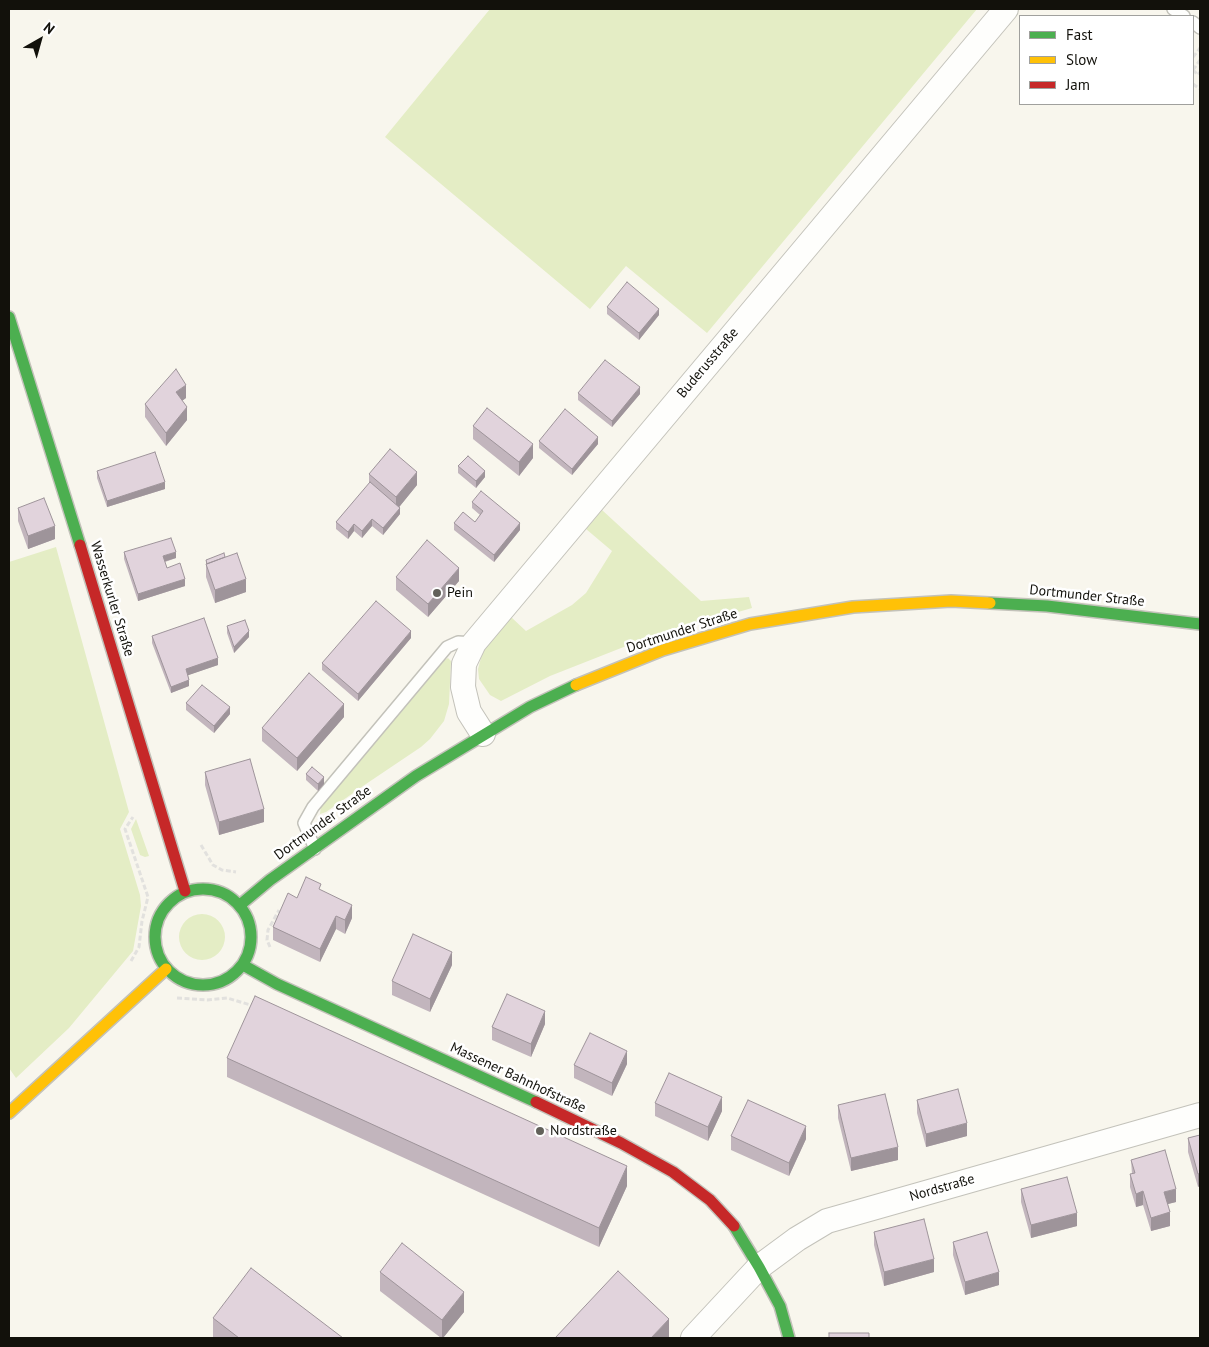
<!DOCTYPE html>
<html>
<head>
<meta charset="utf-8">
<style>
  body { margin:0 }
  #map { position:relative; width:1209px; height:1347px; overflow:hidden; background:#f8f6ed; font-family:"PT Sans",sans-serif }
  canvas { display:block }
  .frame { position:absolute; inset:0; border:10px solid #12110b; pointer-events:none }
  .legend { position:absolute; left:1019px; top:15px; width:175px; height:90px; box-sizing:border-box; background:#fff; border:1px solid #a0a09d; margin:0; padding:6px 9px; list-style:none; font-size:15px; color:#12110b }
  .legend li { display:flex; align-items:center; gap:10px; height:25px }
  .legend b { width:25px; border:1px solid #a0a09d }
  .north { position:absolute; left:15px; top:15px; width:50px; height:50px; -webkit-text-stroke:4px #fff; paint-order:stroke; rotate:38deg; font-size:14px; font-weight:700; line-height:20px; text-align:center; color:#12110b }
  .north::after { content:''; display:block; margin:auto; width:18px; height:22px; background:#12110b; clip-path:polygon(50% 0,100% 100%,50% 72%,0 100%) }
</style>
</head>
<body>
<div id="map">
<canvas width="1209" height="1347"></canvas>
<div class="frame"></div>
<ul class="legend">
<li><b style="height:6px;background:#4caf50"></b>Fast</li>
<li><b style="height:6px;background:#ffc107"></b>Slow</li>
<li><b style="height:6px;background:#c62828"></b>Jam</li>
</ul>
<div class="north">N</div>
</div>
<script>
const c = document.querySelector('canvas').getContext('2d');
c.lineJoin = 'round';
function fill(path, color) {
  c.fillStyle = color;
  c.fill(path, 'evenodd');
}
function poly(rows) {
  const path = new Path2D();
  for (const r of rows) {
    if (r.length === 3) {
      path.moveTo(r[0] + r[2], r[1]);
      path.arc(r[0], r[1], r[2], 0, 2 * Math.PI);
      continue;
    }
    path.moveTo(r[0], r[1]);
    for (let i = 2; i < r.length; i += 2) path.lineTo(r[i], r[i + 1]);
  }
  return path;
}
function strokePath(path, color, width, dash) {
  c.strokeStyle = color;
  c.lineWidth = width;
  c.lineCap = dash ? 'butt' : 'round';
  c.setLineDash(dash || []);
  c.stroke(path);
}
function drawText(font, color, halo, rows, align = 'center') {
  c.font = font + ' "PT Sans",sans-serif';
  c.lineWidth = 5;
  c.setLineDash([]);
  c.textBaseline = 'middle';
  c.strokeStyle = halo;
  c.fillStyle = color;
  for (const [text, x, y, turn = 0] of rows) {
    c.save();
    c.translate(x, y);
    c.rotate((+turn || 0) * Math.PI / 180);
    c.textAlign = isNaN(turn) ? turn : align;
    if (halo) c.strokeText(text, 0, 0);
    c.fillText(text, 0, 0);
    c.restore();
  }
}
fill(poly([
  [490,9,977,9,707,333,626,266,590,309,385,137],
  [602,510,701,601,749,597,752,608,644,639,550,676,501,701,490,695,479,679,478,669,481,658,485,648,511,617,526,631,572,605,586,593,612,551,586,529],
  [56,547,129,812,120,829,140,895,141,906,133,951,69,1028,16,1078,9,1068,9,562],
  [448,658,451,661,449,704,444,721,430,739,421,747,366,784,326,812,320,814,321,805,440,663],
  [136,819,149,856,145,857,140,855,131,829],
  [202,937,23]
]), '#e4edc5');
const lane = poly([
  [1173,9,1184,16],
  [1193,22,1200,28],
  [315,849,304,823,313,807,447,647,458,642,474,643]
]);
const street = poly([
  [483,734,469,712,463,687,464,664,474,643,1006,9],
  [693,1338,759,1267,797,1239,827,1221,1200,1115]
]);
const fast = poly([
  [9,317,80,545],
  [990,603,1047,606,1200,624],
  [203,937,48],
  [240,905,270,880,416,776,530,707,576,685],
  [243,965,277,984,536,1102],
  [734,1226,759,1267,780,1306,789,1338]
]);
const slow = poly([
  [576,685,663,650,750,624,853,607,951,601,990,603],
  [9,1113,166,969]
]);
const jam = poly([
  [80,545,185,891],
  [536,1102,621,1143,673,1172,710,1200,734,1226]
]);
strokePath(lane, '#c3c2ba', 14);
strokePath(street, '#c3c2ba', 26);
strokePath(fast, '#c3c2ba', 14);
strokePath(slow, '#c3c2ba', 14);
strokePath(jam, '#c3c2ba', 14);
strokePath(poly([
  [1193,57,1200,48],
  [1193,70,1200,60],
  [1193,70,1198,75,1200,72],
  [1193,84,1200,89],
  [201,845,213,865,222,870,236,872],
  [270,947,267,940,268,930,279,910],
  [131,961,139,947,142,921,148,897,125,829,133,817],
  [177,998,207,1000,227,998,254,1006]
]), '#e2e1de', 3, [5, 2.5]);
strokePath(lane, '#fefefc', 11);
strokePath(street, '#fefefc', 24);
strokePath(fast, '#4caf50', 11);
strokePath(slow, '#ffc107', 11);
strokePath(jam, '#c62828', 11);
fill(poly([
  [1200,61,1200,83,1199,82,1199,63],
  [607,307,659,315,639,340,607,314],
  [578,393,640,394,612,427,578,400],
  [186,398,182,401,187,420,166,446,145,417,145,404],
  [473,426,533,458,519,476,473,439],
  [539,441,598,444,572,475,539,448],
  [458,466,485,477,476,488,458,473],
  [97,471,165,489,107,507,97,478],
  [369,474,417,485,399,507,400,514,383,535,372,526,362,538,354,531,348,539,336,529,336,522,369,484],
  [472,502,520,530,494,562,454,530,454,523,475,522,480,515,472,508],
  [18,508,55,539,28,549,18,521],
  [124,552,176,558,165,562,167,568,185,586,138,601,124,559],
  [225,557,246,592,215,603,206,577,206,560],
  [396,577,459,581,428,617,396,590],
  [227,626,249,637,234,653,227,633],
  [152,636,218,665,188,675,189,686,171,693,152,643],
  [411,638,358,701,322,670,322,663],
  [186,703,230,714,214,733,186,710],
  [344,717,297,771,262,741,262,728],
  [205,772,264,822,219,835,205,785],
  [306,774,324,784,318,791,306,780],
  [321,890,352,918,345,934,336,929,320,962,273,940,273,927,297,898],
  [452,965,430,1012,392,995,392,981],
  [545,1024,531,1057,492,1040,492,1027],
  [227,1058,627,1186,599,1247,227,1077],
  [627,1064,612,1096,574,1078,574,1065],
  [917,1100,967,1136,926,1147,917,1113],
  [655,1103,722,1111,708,1141,655,1116],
  [838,1105,898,1160,851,1171,838,1118],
  [1200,1135,1198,1187,1188,1152,1188,1138],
  [731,1136,806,1139,789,1176,731,1150],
  [1131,1160,1176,1202,1168,1204,1170,1226,1151,1231,1143,1205,1136,1207,1130,1187,1130,1174,1132,1174],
  [1021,1189,1077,1226,1031,1238,1021,1202],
  [874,1232,934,1272,884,1286,874,1245],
  [953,1242,999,1285,965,1295,953,1255],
  [380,1272,464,1312,443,1338,441,1338,380,1291],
  [213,1318,343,1338,214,1338,213,1337]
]), '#c2b5bd');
fill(poly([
  [659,309,659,315,639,340,639,333],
  [186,385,186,398,176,405,176,392],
  [640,387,640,394,612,427,612,421],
  [187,407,187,420,166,446,166,433],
  [598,437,598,444,572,475,572,469],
  [533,444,533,458,519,476,519,462],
  [485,471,485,477,476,488,476,481],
  [417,472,417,485,396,511,396,497],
  [165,482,165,489,107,507,107,501],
  [400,508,400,514,383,535,383,528],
  [372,519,372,526,362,538,362,531],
  [520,523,520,530,494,562,494,555],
  [354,524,354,531,348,539,348,532],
  [55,526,55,539,28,549,28,536],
  [176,552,176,558,163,562,163,556],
  [459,568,459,581,428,617,428,604],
  [185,579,185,586,138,601,138,594],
  [246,579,246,592,215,603,215,590],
  [249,631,249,637,234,653,234,647],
  [411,631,411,638,358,701,358,694],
  [218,658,218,665,186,676,186,669],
  [189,680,189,686,171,693,171,687],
  [344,704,344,717,297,771,297,758],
  [230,707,230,714,214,733,214,726],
  [324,777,324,784,318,791,318,784],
  [264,809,264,822,219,835,219,822],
  [352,905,352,918,345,934,345,920],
  [336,916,336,929,320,962,320,949],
  [452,952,452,965,430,1012,430,999],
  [545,1011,545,1024,531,1057,531,1044],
  [627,1051,627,1064,612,1096,612,1083],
  [722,1097,722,1111,708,1141,708,1127],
  [967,1123,967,1136,926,1147,926,1134],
  [806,1126,806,1139,789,1176,789,1163],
  [898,1147,898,1160,851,1171,851,1158],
  [627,1166,627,1186,599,1247,599,1228],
  [1200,1173,1200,1186,1198,1187,1198,1174],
  [1176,1189,1176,1202,1164,1205,1164,1192],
  [1143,1191,1143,1205,1136,1207,1136,1194],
  [1170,1212,1170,1226,1151,1231,1151,1218],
  [1077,1213,1077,1226,1031,1238,1031,1225],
  [934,1259,934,1272,884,1286,884,1272],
  [999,1272,999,1285,965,1295,965,1282],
  [464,1292,464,1312,443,1338,442,1338,442,1320],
  [669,1319,669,1338,651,1338]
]), '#9e949a');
const building = poly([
  [627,282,659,309,639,333,607,307,627,282],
  [605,360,640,387,612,421,578,393,605,360],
  [176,369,186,385,176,392,187,407,166,433,145,404,176,369],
  [487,408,533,444,519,462,473,426,487,408],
  [565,409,598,437,572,469,539,441,565,409],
  [390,449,417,472,396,497,369,474,390,449],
  [155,452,165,482,107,501,97,471,155,452],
  [468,456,485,471,476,481,458,466,468,456],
  [370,482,400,508,383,528,372,519,362,531,354,524,348,532,336,522,370,482],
  [481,491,520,523,494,555,454,523,463,512,475,522,483,511,472,502,481,491],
  [44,498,55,526,28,536,18,508,44,498],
  [171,538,176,552,163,556,167,568,180,563,185,579,138,594,124,552,171,538],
  [427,540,459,568,428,604,396,577,427,540],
  [224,553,225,557,207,564,206,560,224,553],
  [237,553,246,579,215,590,206,564,237,553],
  [376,601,411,631,358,694,322,663,376,601],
  [204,618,218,658,186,669,189,680,171,687,152,636,204,618],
  [245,620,249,631,234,647,227,626,245,620],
  [309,673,344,704,297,758,262,728,309,673],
  [202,685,230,707,214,726,186,703,202,685],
  [250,759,264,809,219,822,205,772,250,759],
  [312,767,324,777,318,784,306,774,312,767],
  [306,877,321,884,319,889,352,905,345,920,336,916,320,949,273,927,288,893,297,898,306,877],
  [413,934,452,952,430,999,392,981,413,934],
  [507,994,545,1011,531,1044,492,1027,507,994],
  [255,996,627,1166,599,1228,227,1058,255,996],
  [590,1033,627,1051,612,1083,574,1065,590,1033],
  [669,1073,722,1097,708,1127,655,1103,669,1073],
  [958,1089,967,1123,926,1134,917,1100,958,1089],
  [885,1094,898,1147,851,1158,838,1105,885,1094],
  [748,1100,806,1126,789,1163,731,1136,748,1100],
  [1200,1135,1200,1173,1198,1174,1188,1138,1200,1135],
  [1165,1150,1176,1189,1164,1192,1170,1212,1151,1218,1143,1191,1136,1194,1130,1174,1135,1173,1131,1160,1165,1150],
  [1067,1177,1077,1213,1031,1225,1021,1189,1067,1177],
  [924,1219,934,1259,884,1272,874,1232,924,1219],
  [987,1232,999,1272,965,1282,953,1242,987,1232],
  [402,1243,464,1292,442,1320,380,1272,402,1243],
  [251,1268,343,1338,239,1338,213,1318,251,1268],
  [618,1271,669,1319,651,1338,555,1338,618,1271],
  [829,1333,869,1333,869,1338,829,1338,829,1333]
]);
fill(building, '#e1d3dc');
strokePath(building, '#9e949a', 1);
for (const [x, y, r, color] of [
  [437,593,5,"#62615a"],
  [540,1131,5,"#62615a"]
]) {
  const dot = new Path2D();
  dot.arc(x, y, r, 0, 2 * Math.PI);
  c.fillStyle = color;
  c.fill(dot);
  strokePath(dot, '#fff', 2);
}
drawText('14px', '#12110b', '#fff', [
  ["Buderusstraße",708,363,-50],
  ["Dortmunder Straße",1087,596,6],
  ["Wasserkurler Straße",112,599,73],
  ["Dortmunder Straße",682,631,-18],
  ["Dortmunder Straße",323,823,-36],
  ["Massener Bahnhofstraße",518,1078,25],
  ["Nordstraße",942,1188,-16]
]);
drawText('14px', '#12110b', '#fff', [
  ["Pein",447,593],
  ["Nordstraße",550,1131]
], 'left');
</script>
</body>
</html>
